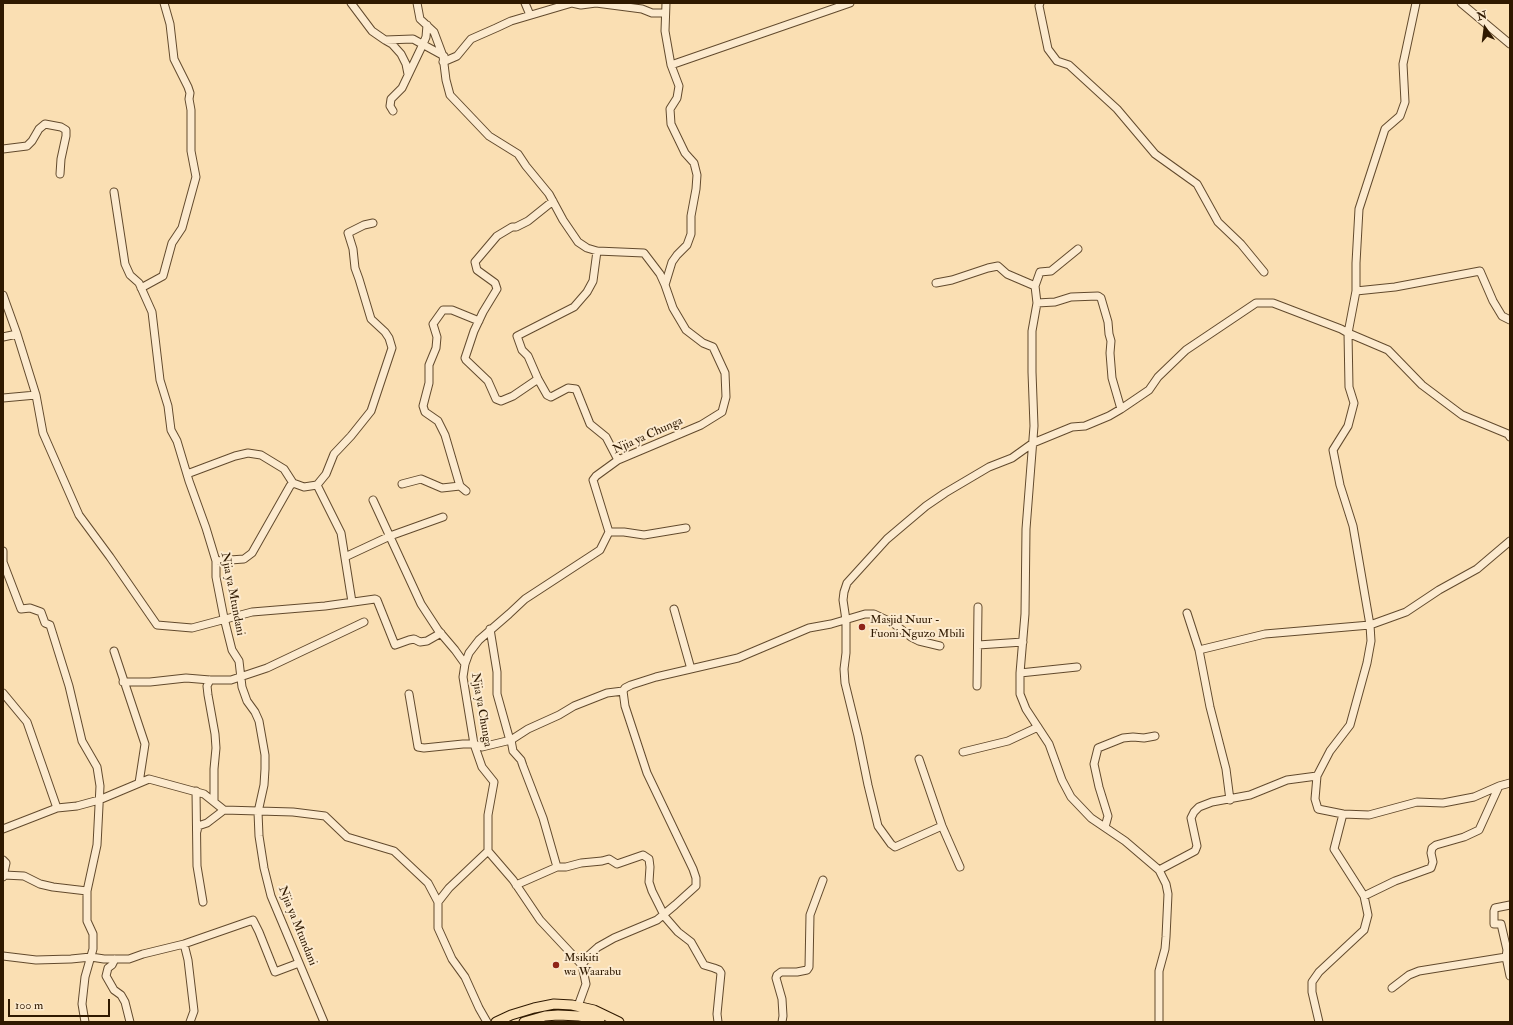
<!DOCTYPE html>
<html>
<head>
<meta charset="utf-8">
<style>
  body { margin:0 }
  #map { position:relative; width:1513px; height:1025px; overflow:hidden; background:#fadfb3; font-family:"IM FELL Double Pica",serif }
  canvas { display:block }
  .frame { position:absolute; inset:0; border:4px solid #2f1900; pointer-events:none }
  .north { position:absolute; left:1465px; top:8px; width:40px; height:40px; -webkit-text-stroke:3px #fceace; paint-order:stroke; rotate:346deg; font-size:11px; font-weight:700; line-height:16px; text-align:center; color:#2f1900 }
  .north::after { content:''; display:block; margin:auto; width:14px; height:18px; background:#2f1900; clip-path:polygon(50% 0,100% 100%,50% 72%,0 100%) }
  .scale { position:absolute; left:8px; top:999px; width:102px; height:18px; box-sizing:border-box; border:2px solid #2f1900; border-top:0; padding-left:5px; font-size:12px; line-height:14px; white-space:nowrap; color:#2f1900; -webkit-text-stroke:3px #fceace; paint-order:stroke }
</style>
</head>
<body>
<div id="map">
<canvas width="1513" height="1025"></canvas>
<div class="frame"></div>
<div class="north">N</div>
<div class="scale">100 m</div>
</div>
<script>
const c = document.querySelector('canvas').getContext('2d');
c.lineJoin = 'round';
function poly(rows) {
  const path = new Path2D();
  for (const r of rows) {
    path.moveTo(r[0], r[1]);
    for (let i = 2; i < r.length; i += 2) path.lineTo(r[i], r[i + 1]);
  }
  return path;
}
function strokePath(path, color, width, dash) {
  c.strokeStyle = color;
  c.lineWidth = width;
  c.lineCap = dash ? 'butt' : 'round';
  c.setLineDash(dash || []);
  c.stroke(path);
}
function drawText(font, color, halo, rows, align = 'center') {
  c.font = font + ' "IM FELL Double Pica",serif';
  c.lineWidth = 4;
  c.setLineDash([]);
  c.textBaseline = 'middle';
  c.strokeStyle = halo;
  c.fillStyle = color;
  for (const [text, x, y, turn = 0] of rows) {
    c.save();
    c.translate(x, y);
    c.rotate((+turn || 0) * Math.PI / 180);
    c.textAlign = isNaN(turn) ? turn : align;
    if (halo) c.strokeText(text, 0, 0);
    c.fillText(text, 0, 0);
    c.restore();
  }
}
const minor = poly([
  [351,3,372,31,385,40,413,39,444,56],
  [417,3,420,19,434,32,443,56,446,80,450,95,489,136,518,154,526,166,549,194,563,220,578,242,587,248,597,251,644,253,660,274,665,285],
  [525,3,530,15],
  [1040,3,1039,6,1048,49,1057,61,1069,65,1117,109,1155,154,1197,184,1218,222,1241,244,1264,272],
  [1461,3,1510,44],
  [385,40,392,44,401,54,406,64,408,74],
  [443,62,457,56,471,39,496,28,511,21,572,3,581,5,596,3,642,9,652,13,665,13],
  [671,65,850,3],
  [393,111,390,106,391,99,402,88,423,44,426,37,427,25],
  [3,149,27,146,32,141,39,129,45,124,61,127,66,130,66,136,61,159,60,174],
  [114,192,125,264,130,275,139,283,152,312,160,380,168,406,171,430,177,441,189,481,206,528,216,561,216,577,224,618,232,650,239,661,242,687,247,701,255,712,259,721,265,755,265,769,264,785,258,812,259,836,264,868,271,896,324,1022],
  [1078,249,1051,271,1040,272,1035,286,1037,303,1032,331,1032,372,1034,426,1026,529,1025,614,1020,673,1020,694,1026,709,1049,744,1062,780,1071,797,1091,818,1125,841,1159,870,1166,884,1168,894,1166,937,1165,949,1159,971,1159,1022],
  [597,251,593,281,587,292,574,307,517,336,522,350,528,356,538,379,547,395,551,397,568,388,576,389,590,424,606,437,618,460],
  [936,283,952,280,988,268,998,266,1007,274,1035,286],
  [141,288,163,276,172,243,182,228,196,177,191,151,191,110,189,99,190,93,188,87,174,59,170,24,164,3],
  [1356,291,1356,263,1359,209,1385,129,1400,116,1405,102,1403,64,1416,3],
  [3,295,17,334,36,395,43,433,79,515,110,557,157,625,192,628,252,612,325,606,375,599,377,600,395,645,409,640,414,639,420,642,427,641,441,633],
  [1037,303,1055,302,1071,297,1098,296,1101,298,1108,322,1109,334,1111,341,1110,353,1112,378,1121,409],
  [3,337,17,334],
  [538,379,513,396,501,401,496,399,488,381,466,360,465,358,474,331,483,312,497,289,495,283,477,270,475,262,497,236,512,227,516,227,528,221,553,201],
  [3,398,36,395],
  [187,474,235,456,248,453,261,455,284,469,293,483],
  [402,484,421,479,442,488,460,486],
  [317,485,341,533,352,602],
  [466,491,460,486,445,435,438,421,425,412,423,406,429,383,429,365,436,348,437,337,433,324,443,310,452,310,479,321],
  [373,500,421,604,438,630,455,650,465,664],
  [609,532,624,532,644,535,686,528],
  [3,551,3,561],
  [345,557,390,536,443,517],
  [216,561,244,559,252,553,290,486,293,483,304,487,317,485,326,474,334,454,351,436,371,411,392,348,389,338,385,332,371,319,359,279,355,268,353,249,348,233,364,225,373,223],
  [3,562,21,609,30,608,41,612,45,623,50,625,69,686,82,741,97,767,100,786,97,845,87,891,87,921,93,934,93,949,85,977,82,1004,85,1022],
  [674,609,691,669],
  [1187,613,1199,650],
  [490,629,497,672,497,694,509,737,511,740,513,751,521,760,523,766,543,818,557,867,516,885],
  [978,645,1023,642],
  [114,651,145,744,139,783],
  [1020,673,1077,667],
  [210,680,207,686,208,695,215,734,216,748,214,769,214,801],
  [123,682,150,682,186,678,210,680,231,680,267,668,364,622],
  [977,686,978,607],
  [3,693,27,722,57,808],
  [409,694,418,747,424,748,463,744,474,744,482,747,511,740,528,729,559,715,574,706,607,693,623,691,625,688,631,685,656,677,738,658,809,628,831,624,865,614,874,614,893,623,911,637,919,641,940,646],
  [963,752,1008,741,1038,727],
  [919,759,942,826,960,867],
  [196,791,197,866,203,902],
  [1230,800,1226,769,1210,707,1199,650,1265,634,1370,625,1406,612,1439,590,1477,569,1510,541],
  [1343,814,1369,815,1417,802,1443,803,1474,797,1499,786],
  [942,826,895,847,891,844,878,826,868,785,858,736,845,683,844,669,846,653,846,620,843,600,844,592,847,583,887,539,926,506,945,493,989,467,1012,458,1033,443,1072,427,1085,426,1109,416,1121,409,1149,390,1158,377,1186,350,1256,303,1273,303,1341,329,1348,333,1388,350,1422,385,1462,415,1508,434,1510,437],
  [1105,827,1108,816,1099,787,1094,764,1098,748,1123,738,1133,737,1144,738,1155,736],
  [3,829,57,808,77,806,99,800,149,779,204,794,224,810,293,812,325,816,347,837,394,851,428,883,438,902],
  [197,831,198,826,207,823,224,810],
  [488,851,513,880,540,920,582,965],
  [3,860,6,863,3,877],
  [557,867,566,867,581,863,602,861,609,859,617,864,643,855,649,859,650,867,649,882,652,891,665,917,678,932,691,942,704,965,714,968,719,970,721,973,717,1014,718,1022],
  [1159,870,1195,851,1197,846,1191,818,1194,812,1199,807,1212,802,1250,795,1287,780,1317,776],
  [4,875,24,876,40,884,53,887,87,891],
  [1364,896,1395,881,1431,868,1433,862,1431,853,1432,848,1436,845,1464,837,1479,830,1499,786,1510,783],
  [184,944,188,960,194,1011,190,1022],
  [3,956,36,960,71,959,91,957,104,959,129,959,143,954,184,944,253,920,259,932,275,972,299,963],
  [1506,957,1510,976],
  [115,959,112,965,108,968,106,976,114,990,121,995,125,1002,130,1022],
  [1392,988,1409,975,1419,971,1506,957,1507,950,1501,924,1494,924,1494,911,1495,908,1510,905],
  [578,1006,586,984,582,965,589,955,598,947,614,938,657,920,675,905,696,886,696,878,693,869,647,773,625,706,623,691],
  [487,1022,479,1008,465,977,452,959,438,928,438,902,449,888,488,851,488,815,494,782,482,767,474,744,463,677,465,664,469,653,479,640,509,614,525,599,600,550,609,532,593,480,596,476,618,460,701,425,722,412,726,397,725,373,713,347,703,343,686,330,673,308,665,285,672,262,677,255,687,245,691,234,691,216,696,189,697,175,694,163,685,153,671,124,670,109,677,98,679,86,671,65,665,31,666,3],
  [782,1022,783,1016,782,999,776,978,777,975,781,972,797,972,807,970,809,967,810,915,823,880],
  [1319,1022,1312,992,1312,982,1319,972,1364,930,1368,915,1364,896,1334,849,1343,814,1318,809,1315,799,1317,776,1330,751,1350,725,1367,663,1371,641,1370,625,1353,526,1340,485,1333,450,1348,426,1354,403,1349,387,1348,333,1356,291,1395,287,1480,271,1493,301,1502,316,1510,320]
]);
const major = poly([
  [496,1022,511,1015,534,1008,554,1004,572,1005,594,1010,619,1022],
  [524,1022,545,1016,558,1015,579,1016,592,1018,600,1022]
]);
strokePath(minor, '#624a2d', 9);
strokePath(major, '#2f1900', 11);
strokePath(minor, '#fceace', 7);
strokePath(major, '#fadfb3', 9);
for (const [x, y, r, color] of [
  [862,627,4,"#8f2418"],
  [556,965,4,"#8f2418"]
]) {
  const dot = new Path2D();
  dot.arc(x, y, r, 0, 2 * Math.PI);
  c.fillStyle = color;
  c.fill(dot);
  strokePath(dot, '#fceace', 1.5);
}
drawText('12px', '#2f1900', '#fceace', [
  ["Njia ya Chunga",648,436,-24],
  ["Njia ya Mtundani",232,594,79],
  ["Njia ya Chunga",481,710,80],
  ["Njia ya Mtundani",297,926,68]
]);
drawText('12px', '#2f1900', '#fceace', [
  ["Masjid Nuur -",870,620],
  ["Fuoni Nguzo Mbili",870,634],
  ["Msikiti",564,958],
  ["wa Waarabu",564,972]
], 'left');
</script>
</body>
</html>
